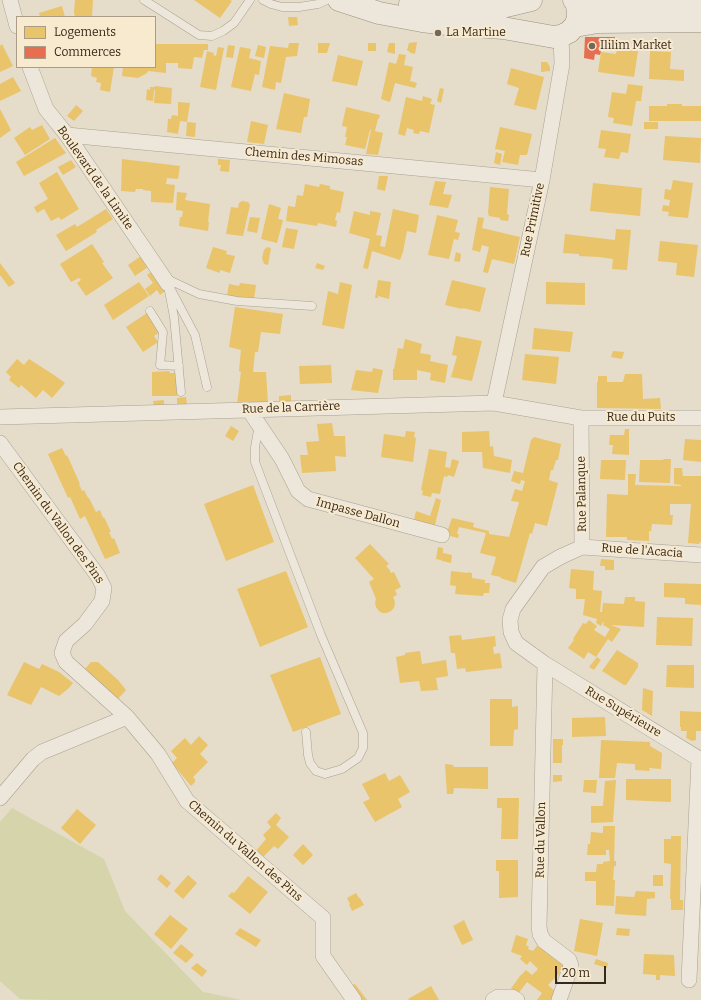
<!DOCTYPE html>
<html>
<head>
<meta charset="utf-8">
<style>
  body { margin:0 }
  #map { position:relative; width:701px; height:1000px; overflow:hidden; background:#e5dcc9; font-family:Bitter,serif }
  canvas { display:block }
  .legend { position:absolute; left:16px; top:16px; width:140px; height:52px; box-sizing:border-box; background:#f7eace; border:1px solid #aa9c86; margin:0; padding:5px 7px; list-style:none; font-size:12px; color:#37281b }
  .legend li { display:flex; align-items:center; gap:8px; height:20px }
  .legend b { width:20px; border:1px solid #aa9c86 }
  .scale { position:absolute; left:555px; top:966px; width:51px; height:18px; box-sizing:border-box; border:2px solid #37281b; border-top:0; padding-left:5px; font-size:12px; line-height:14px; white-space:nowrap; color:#37281b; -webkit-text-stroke:3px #f7eace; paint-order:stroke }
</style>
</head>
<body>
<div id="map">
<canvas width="701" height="1000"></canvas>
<ul class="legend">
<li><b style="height:11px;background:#e9c46a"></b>Logements</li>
<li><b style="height:11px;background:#e76f51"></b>Commerces</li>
</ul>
<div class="scale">20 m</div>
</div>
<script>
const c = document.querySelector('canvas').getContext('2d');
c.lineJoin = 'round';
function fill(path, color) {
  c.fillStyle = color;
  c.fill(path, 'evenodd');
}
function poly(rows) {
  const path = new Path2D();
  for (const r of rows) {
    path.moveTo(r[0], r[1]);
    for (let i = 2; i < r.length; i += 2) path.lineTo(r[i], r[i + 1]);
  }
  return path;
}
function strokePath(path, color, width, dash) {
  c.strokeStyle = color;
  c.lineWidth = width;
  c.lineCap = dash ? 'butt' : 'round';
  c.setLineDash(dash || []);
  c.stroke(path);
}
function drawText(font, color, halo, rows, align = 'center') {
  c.font = font + ' Bitter,serif';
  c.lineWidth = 4;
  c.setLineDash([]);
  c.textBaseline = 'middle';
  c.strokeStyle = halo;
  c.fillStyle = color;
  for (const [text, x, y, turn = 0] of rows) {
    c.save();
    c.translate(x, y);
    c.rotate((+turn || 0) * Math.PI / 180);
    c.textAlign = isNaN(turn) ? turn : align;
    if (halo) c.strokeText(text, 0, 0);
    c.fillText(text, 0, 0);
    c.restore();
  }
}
fill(poly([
  [12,808,104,859,125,911,203,992,242,1000,56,1000,20,999,0,981,0,822]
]), '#d5d4ab');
fill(poly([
  [75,0,93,0,92,17,75,17,74,12],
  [194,0,230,0,232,1,220,18],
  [62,6,65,17,40,17,39,13],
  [288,17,297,17,298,25,289,26],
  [417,42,415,54,411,53,407,50,409,43],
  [289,43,299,43,297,56,286,57,281,83,276,82,275,90,262,87,270,46,288,48],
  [318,43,330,43,327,53,318,53],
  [368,43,376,43,376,51,368,51],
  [389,43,395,43,395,54,387,52],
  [2,44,13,66,0,72,0,46],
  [155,44,208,44,208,50,204,50,202,58,194,57,192,69,178,68,178,63,166,63,166,73,148,71,147,73,138,78,122,76,123,67,155,67],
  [228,45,235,46,233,58,226,57],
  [258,45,266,47,264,58,255,56],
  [218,47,224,48,216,90,200,87,207,51,214,53,213,55,216,56],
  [240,47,251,49,249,58,261,61,259,75,255,74,251,91,231,87],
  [617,48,638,51,634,77,598,72,601,52,616,54],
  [650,51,671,52,670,69,684,70,684,81,649,79],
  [399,54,406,55,404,65,413,67,410,81,417,83,415,88,395,83,390,102,381,99,389,62,396,64],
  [338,55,363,61,357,86,332,81],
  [541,62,547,62,550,67,550,71,541,72],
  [92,67,114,67,110,92,100,90,101,83,96,82,97,78,91,76],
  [511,68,544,77,536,110,514,105,519,88,507,84],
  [13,77,21,91,0,101,0,84],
  [628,84,643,86,641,101,636,101,632,126,613,123,614,118,608,117,612,92,626,94],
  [155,86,172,88,171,104,154,103,155,90,154,90,153,101,146,100,147,89,150,90,150,87,155,87],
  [440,88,444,89,441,103,437,101],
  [284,93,310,99,307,117,304,117,301,133,276,129],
  [423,96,432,99,430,104,435,105,429,133,420,131,419,134,413,133,414,130,407,128,405,136,398,134,406,97,422,101],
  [178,102,190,103,187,122,180,121,178,134,167,132,168,119,171,119,172,115,178,116],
  [667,104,682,104,682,106,701,106,701,121,649,121,649,106,667,106],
  [76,105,83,111,74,121,67,116],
  [346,107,380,115,379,118,378,119,375,131,383,133,378,155,366,154,371,130,370,130,365,149,345,145,347,137,345,137,347,127,342,126],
  [0,109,11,130,0,138],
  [251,121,268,125,264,144,247,142],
  [187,122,196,123,195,137,186,136],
  [644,122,658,122,658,129,644,129],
  [42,125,50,139,25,155,14,138,30,127,32,130],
  [500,127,532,134,527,155,520,155,518,165,502,162,505,151,495,149],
  [601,130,631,134,628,153,621,152,619,159,604,157,606,149,598,148],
  [665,136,701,138,700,163,663,160],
  [55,138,66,153,24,176,16,162],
  [496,152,502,154,500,165,494,163],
  [122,159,180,166,178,179,167,178,166,184,175,185,173,203,151,202,151,191,143,190,143,189,136,189,135,192,121,191],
  [218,159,230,160,229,172,220,171,221,165,218,165],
  [71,160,76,167,63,175,58,167],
  [57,172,79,209,61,220,59,217,51,221,44,209,37,213,34,207,48,199,39,183],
  [379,176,388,176,385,191,377,189],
  [673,180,693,183,688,218,668,216,669,212,662,211,663,205,669,206,670,200,664,199,665,189,671,190],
  [435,181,446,182,443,194,452,195,448,208,429,205],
  [593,183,642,188,640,216,590,211],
  [305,184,319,187,320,184,330,186,330,189,344,192,340,213,337,212,335,220,337,221,336,227,318,223,317,226,286,221,288,206,295,207,297,195,303,196],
  [490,187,509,189,507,214,509,215,508,221,500,220,500,218,489,216,488,213],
  [177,192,187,193,185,200,210,204,208,222,209,222,208,231,179,226,180,217,182,217,183,211,176,210],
  [242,201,248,202,250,205,243,236,226,234,231,207,238,208,239,203],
  [269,204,281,208,278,219,283,220,277,243,261,239],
  [106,209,113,219,96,230,97,232,66,251,56,235,75,224,77,227],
  [393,209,419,215,416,233,407,231,403,252,400,260,372,251,368,269,363,268,370,239,349,233,354,211,370,215,370,211,381,213,376,235,382,236,380,246,385,247],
  [437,215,458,220,455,232,460,233,458,240,454,239,449,259,428,255],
  [250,217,260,218,257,233,247,231],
  [478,217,484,218,482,228,520,237,514,264,492,259,488,273,483,272,489,247,482,245,480,252,472,250],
  [286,228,298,230,294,249,282,247],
  [616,229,631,230,627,270,612,269,613,259,599,257,579,256,579,254,563,253,565,234,615,240],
  [660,241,698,245,694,277,676,275,677,263,658,261],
  [92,244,104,262,102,263,113,278,86,296,77,283,81,280,79,278,71,282,60,264],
  [213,247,227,251,226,254,235,256,230,273,220,270,220,273,206,268],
  [267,247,271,248,268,265,264,264,262,258,264,250],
  [456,252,461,254,460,262,454,261],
  [141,256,148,267,135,276,128,265],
  [0,263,15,283,9,287,0,275],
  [317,263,325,266,323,270,315,268],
  [151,272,165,291,160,295,157,290,150,296,145,289,153,283,147,275],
  [378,280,391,282,389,299,378,296,378,298,375,298],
  [452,280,486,288,480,312,463,308,462,309,445,305],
  [139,282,149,296,113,320,104,305],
  [340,282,352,285,344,329,322,325,328,291,338,294],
  [546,282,585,283,585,305,546,304],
  [240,283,256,285,254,299,227,296,229,284,239,286],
  [235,307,283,314,280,334,261,332,258,352,255,352,253,372,266,372,268,403,237,404,241,372,239,371,241,350,229,347],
  [147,313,160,332,154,336,158,342,143,352,126,327],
  [534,328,573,332,570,352,532,349],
  [456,336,482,341,472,381,451,377,457,356,452,355],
  [405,339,422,344,420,353,431,355,430,361,448,365,445,383,430,380,431,373,417,370,417,380,393,380,393,369,394,369,398,348,403,349],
  [613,351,624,352,622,359,611,357],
  [525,354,559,357,556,384,522,380],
  [17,359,24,365,29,359,54,375,65,383,52,398,43,390,36,398,21,385,19,388,9,380,11,377,6,372],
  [331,365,332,383,300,384,299,366],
  [373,368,383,370,378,393,351,390,356,370,372,372],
  [169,371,170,373,177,373,177,396,152,396,152,372],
  [625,374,642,374,643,399,660,398,661,409,597,408,597,382,598,382,598,376,607,376,607,382,623,382],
  [291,395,291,402,279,403,279,396],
  [186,397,187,405,177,405,177,398],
  [164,400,164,405,154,405,153,401],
  [332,423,334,436,345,436,346,457,335,456,336,471,302,473,300,455,308,455,306,442,319,441,317,424],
  [231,426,239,431,233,441,225,436],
  [625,429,629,429,629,455,612,454,613,445,609,445,610,435,624,435],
  [406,431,415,432,414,437,416,438,413,462,381,457,384,434,405,437],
  [489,431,490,447,493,446,494,456,512,460,510,473,483,468,482,452,462,452,462,432],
  [534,437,561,444,558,460,556,460,553,470,551,470,549,480,558,483,547,526,535,523,532,534,530,533,516,583,500,578,501,577,491,575,496,557,480,553,486,533,459,527,457,534,459,534,458,538,446,535,452,518,474,523,473,527,489,531,489,534,509,537,519,502,511,501,515,489,522,491,525,481,521,480,520,484,511,481,514,471,523,473,531,440],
  [685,439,701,440,701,462,683,460],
  [62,448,66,456,67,455,80,484,79,484,82,491,84,490,88,498,89,498,96,512,100,510,103,518,104,517,111,532,109,532,112,539,114,538,120,553,105,559,85,516,80,519,70,497,68,498,48,454],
  [429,449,447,452,445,467,450,468,452,459,459,461,454,477,448,475,447,477,444,476,440,494,432,493,431,497,422,495,423,491,421,490],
  [664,459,671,459,670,483,639,482,640,460,663,460],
  [601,460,626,460,625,480,600,479],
  [674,468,682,468,683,476,701,476,701,541,699,544,688,543,691,504,670,504,670,515,673,515,672,525,652,524,651,531,649,531,649,541,627,540,627,537,606,537,607,494,628,495,628,474,636,474,635,485,681,486,681,485,674,484],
  [253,485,274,542,226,561,204,504],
  [436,498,441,500,435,525,414,520,416,511,430,516],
  [370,544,389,564,386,566,389,569,391,573,394,572,401,587,395,590,397,595,393,597,394,599,395,603,394,608,391,611,387,613,382,613,379,611,376,607,375,603,376,599,369,582,374,579,355,558],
  [438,547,443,548,443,553,452,555,451,563,442,561,441,560,436,559],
  [601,559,614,560,614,570,605,570,605,566,600,566],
  [571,569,594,571,593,590,602,591,600,612,602,612,603,603,624,604,625,597,635,597,635,601,645,602,644,627,611,625,621,629,612,642,608,639,596,657,588,652,584,659,568,648,574,640,573,639,583,623,586,624,589,620,597,626,594,630,605,637,610,629,603,625,604,622,603,622,601,626,596,623,597,619,583,615,585,599,576,599,576,589,569,588],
  [286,571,308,627,260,647,237,589],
  [451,571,468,573,468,572,472,573,472,578,485,580,485,583,490,583,489,593,484,593,483,596,455,594,456,586,450,585],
  [664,583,701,584,701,605,685,604,685,598,664,597],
  [657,617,693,618,692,646,656,645],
  [461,635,462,640,495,636,496,646,493,647,494,654,500,653,502,668,466,672,465,668,457,669,455,653,451,653,449,636],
  [617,650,638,663,638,667,626,685,624,685,602,671],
  [420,651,422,664,446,660,448,676,436,678,438,690,421,691,419,681,400,683,396,657,405,655,405,653],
  [320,657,341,714,293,732,270,675],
  [597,657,601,660,594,670,589,667],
  [24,662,39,669,42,664,59,672,73,683,69,688,59,696,41,687,31,705,7,695],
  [91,662,98,662,118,680,126,690,117,700,83,671],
  [667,665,694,665,694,688,666,687],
  [643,688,653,691,652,716,642,710],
  [490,699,512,699,512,707,518,706,518,729,514,730,513,746,490,746],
  [680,711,701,712,701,731,696,731,696,740,692,741,686,738,687,731,681,731,681,727,680,727],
  [605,717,606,736,572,737,572,718],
  [199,736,208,745,200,754,208,762,193,777,195,779,195,782,191,786,172,763,177,758,171,751,185,738,191,745],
  [553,739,563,739,563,745,562,745,562,763,553,763],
  [601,740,650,742,650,746,662,753,661,769,649,768,650,771,635,770,635,764,617,763,615,778,599,778,600,762],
  [445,764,453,765,454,767,488,767,488,789,454,788,453,794,447,794],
  [385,773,389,781,400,775,410,792,398,799,402,807,375,822,363,802,370,799,362,784],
  [553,775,562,775,562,781,553,782],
  [626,779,671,779,671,802,626,800],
  [584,780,597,780,596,793,583,792],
  [616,780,613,822,591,823,591,806,603,806,605,781],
  [497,798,519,798,518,839,501,839,502,808,497,808],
  [77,809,96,825,80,844,61,828],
  [276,813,281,818,276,825,289,837,278,849,274,846,262,858,255,852,266,839,263,835,271,827,267,822],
  [603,826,615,826,614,861,616,861,616,866,614,866,613,880,615,880,614,906,596,905,596,881,585,881,585,872,596,872,597,864,603,864,603,862,610,861,609,850,606,850,606,855,587,855,588,844,590,844,591,832,603,833],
  [671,836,681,836,680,900,683,900,683,910,671,910,671,899,670,899,671,864,664,863,664,839,671,839],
  [303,844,313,855,303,865,293,855],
  [496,860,518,860,518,897,499,898,499,871,496,871],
  [161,874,171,883,167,888,157,879],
  [188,875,197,883,183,899,174,891],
  [653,875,663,875,663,886,653,886],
  [248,876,268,892,250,914,228,896,232,892,234,893],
  [636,891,655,892,655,898,647,899,646,916,615,914,616,896,634,897],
  [356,893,359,898,360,898,364,905,352,911,349,904,350,904,347,898],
  [170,915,188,929,171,949,154,934],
  [580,919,603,923,597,956,574,951],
  [464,920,473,940,462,945,453,926],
  [240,928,261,940,256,947,235,934],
  [617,928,630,929,629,936,616,935],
  [516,935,528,939,526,945,529,947,528,949,533,951,537,946,560,958,567,966,548,985,557,993,554,1000,537,1000,542,993,527,982,518,994,510,990,520,976,526,970,532,975,538,969,530,961,527,965,520,959,522,956,511,952],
  [181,944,194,955,186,963,173,953],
  [644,954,674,955,675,976,660,975,660,980,656,980,656,975,643,974],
  [596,959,608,963,607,968,594,964],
  [197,963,207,971,202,977,191,968],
  [355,984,367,1000,359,1000,349,987],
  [431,986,439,1000,409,1000,408,999]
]), '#e9c46a');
fill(poly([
  [585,37,615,37,614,51,601,51,600,55,595,54,594,60,584,58]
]), '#e76f51');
const lane = poly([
  [144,0,199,35,212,36,223,31,234,23,250,0],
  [263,0,271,4,282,7,299,7,318,4,327,0],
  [165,278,199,294,237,301,312,306],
  [168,284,195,335,207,387],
  [169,291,174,317,181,392],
  [150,311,163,332,160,365,179,366],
  [259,425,255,447,255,462,321,635,363,733,363,748,358,758,342,769,325,774,316,771,310,763,308,755,306,732]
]);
const street = poly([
  [10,0,17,26],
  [30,67,46,109,67,135,168,284],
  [67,135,542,180],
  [494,403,542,180,562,64,561,36],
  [249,410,282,459,298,491,308,499,442,535],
  [0,417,494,403,581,418,701,418],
  [581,418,582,547,560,557,543,567,513,609,510,620,511,632,516,643,545,664,701,760],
  [0,443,98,576,104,588,102,601,85,624,66,641,62,653,66,662,127,717,158,754,187,801,323,918,323,956,354,1000],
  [582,547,701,555],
  [545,664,539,926,540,934,544,941,569,960,571,966,559,1000],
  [0,798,33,759,42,752,127,717],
  [689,980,699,759],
  [493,1000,498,997,512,997,517,1000]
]);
const secondary = poly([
  [339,0,379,13,422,21,447,24,503,28,554,37,561,36,569,32,575,26,578,18,578,10,576,2,574,0],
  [576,2,602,4,701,1],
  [410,4,422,6,463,10,502,7,531,0],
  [575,26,598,22,701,21]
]);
strokePath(lane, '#a9a193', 9);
strokePath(street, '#a9a193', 16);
strokePath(secondary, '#999083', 23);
strokePath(lane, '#ece6db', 8);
strokePath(street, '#ece6db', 15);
strokePath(secondary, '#ece6db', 22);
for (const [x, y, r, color] of [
  [438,33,4,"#746758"],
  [592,46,4,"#746758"]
]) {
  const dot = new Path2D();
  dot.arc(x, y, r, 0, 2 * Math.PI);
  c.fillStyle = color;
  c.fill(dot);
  strokePath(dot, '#f7eace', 1.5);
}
drawText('12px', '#37281b', '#f7eace', [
  ["La Martine",446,33],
  ["Ililim Market",600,46]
], 'left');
drawText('12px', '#37281b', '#f7eace', [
  ["Chemin des Mimosas",304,157,5],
  ["Boulevard de la Limite",95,178,55],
  ["Rue Primitive",533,220,-78],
  ["Rue de la Carrière",291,408,-2],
  ["Rue du Puits",641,418],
  ["Rue Palanque",582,494,-91],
  ["Impasse Dallon",358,513,15],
  ["Chemin du Vallon des Pins",58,523,54],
  ["Rue de l'Acacia",642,551,4],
  ["Rue Supérieure",623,712,31],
  ["Rue du Vallon",541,840,-89],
  ["Chemin du Vallon des Pins",245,851,41]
]);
</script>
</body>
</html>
